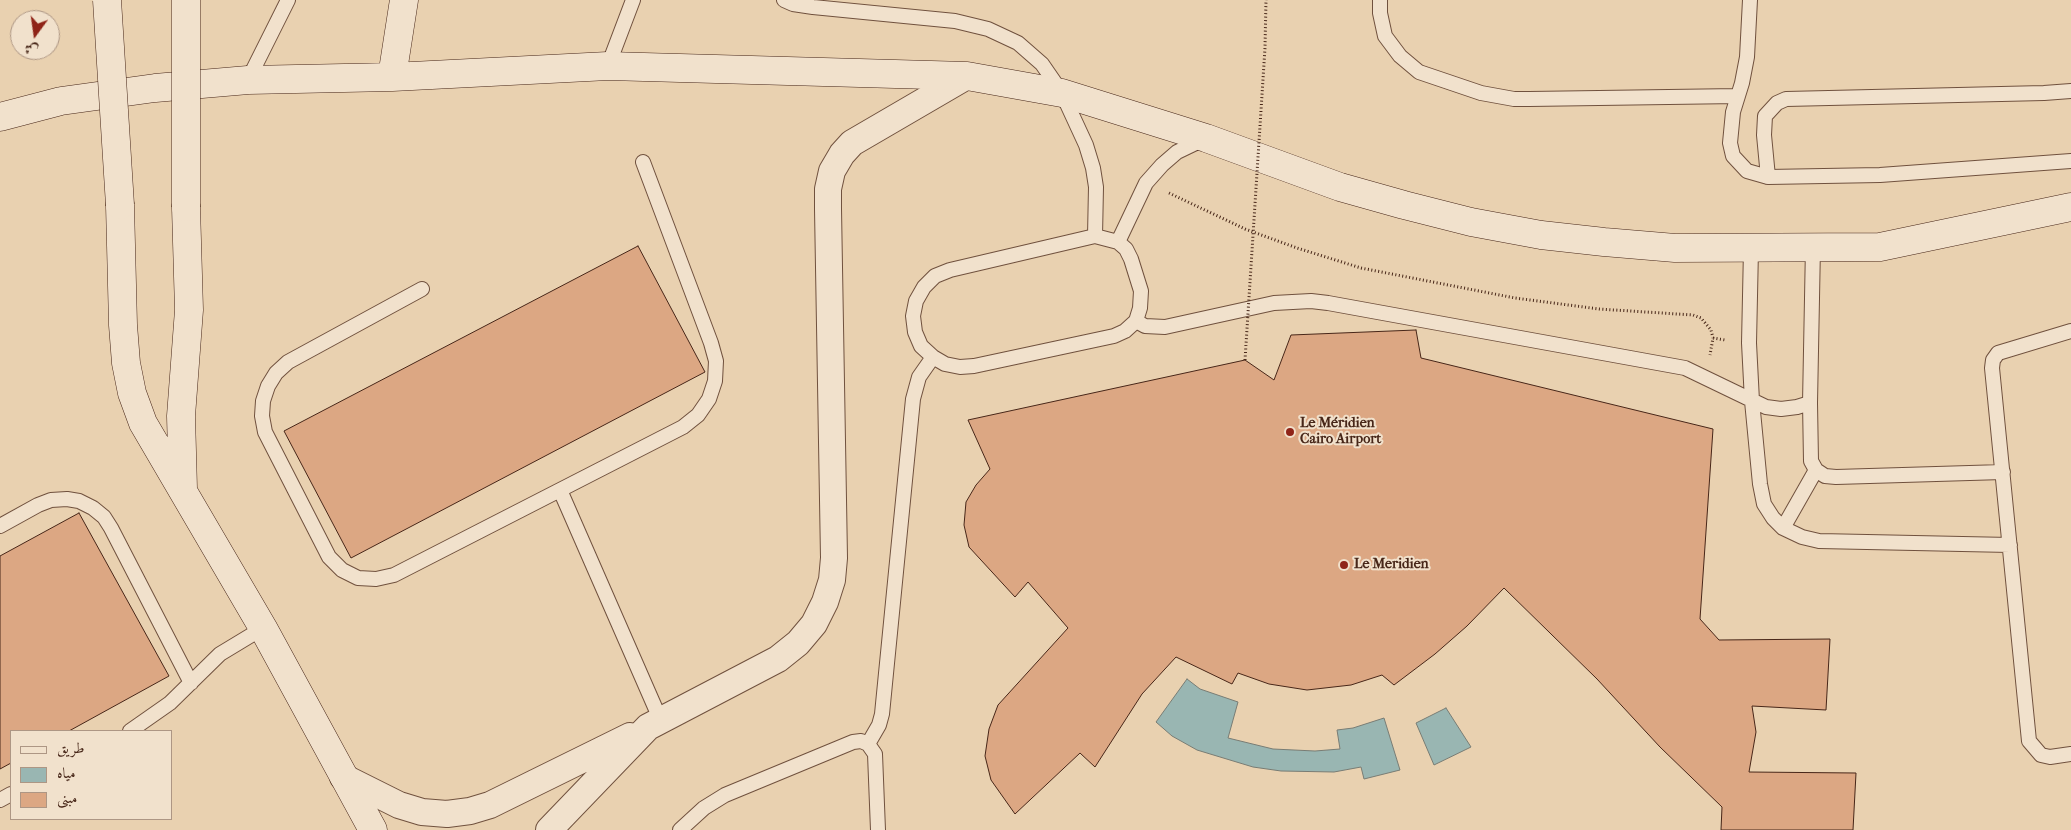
<!DOCTYPE html>
<html>
<head>
<meta charset="utf-8">
<style>
	body { margin:0 }
	#map { position:relative; width:2071px; height:830px; overflow:hidden; background:#e9d1b0; font-family:"IM FELL French Canon",Amiri,serif }
	canvas { display:block }
	.legend { position:absolute; left:10px; top:730px; width:162px; height:90px; box-sizing:border-box; background:#f1e1cc; border:1px solid #ad9684; margin:0; padding:6px 9px; list-style:none; font-size:15px; color:#472618 }
	.legend li { display:flex; align-items:center; gap:10px; height:25px }
	.legend b { width:25px; border:1px solid #ad9684 }
	.north { position:absolute; left:10px; top:10px; width:50px; height:50px; box-sizing:border-box; background:#f1e1cc; border:1px solid #ad9684; border-radius:50%; rotate:194deg; font-size:14px; font-weight:700; line-height:20px; text-align:center; color:#472618 }
	.north::after { content:''; display:block; margin:auto; width:18px; height:22px; background:#8f2418; clip-path:polygon(50% 0,100% 100%,50% 72%,0 100%) }
</style>
</head>
<body>
<div id="map">
<canvas width="2071" height="830"></canvas>
<ul class="legend">
<li><b style="height:6px;background:#f1e1cc"></b>طريق</li>
<li><b style="height:14px;background:#99b6b2"></b>مياه</li>
<li><b style="height:14px;background:#dca783"></b>مبنى</li>
</ul>
<div class="north">ش</div>
</div>
<script>
const c = document.querySelector('canvas').getContext('2d');
c.lineJoin = 'round';
function fill(path, color) {
  c.fillStyle = color;
  c.fill(path, 'evenodd');
}
function shape(rows) {
  const path = new Path2D();
  for (const r of rows) {
    path.moveTo(r[0], r[1]);
    for (let i = 2; i < r.length; i += 2) path.lineTo(r[i], r[i + 1]);
  }
  return path;
}
function trace(path, color, width, dash) {
  c.strokeStyle = color;
  c.lineWidth = width;
  c.lineCap = dash ? 'butt' : 'round';
  c.setLineDash(dash || []);
  c.stroke(path);
}
function label(font, color, halo, rows, align = 'center') {
  c.font = font + ' "IM FELL French Canon",serif';
  c.lineWidth = 4;
  c.setLineDash([]);
  c.textBaseline = 'middle';
  c.strokeStyle = halo;
  c.fillStyle = color;
  for (const [text, x, y, turn = 0] of rows) {
    c.save();
    c.translate(x, y);
    c.rotate((+turn || 0) * Math.PI / 180);
    c.textAlign = isNaN(turn) ? turn : align;
    if (halo) c.strokeText(text, 0, 0);
    c.fillText(text, 0, 0);
    c.restore();
  }
}
const water = shape([
	[1187,679,1200,689,1238,702,1228,738,1273,749,1315,751,1340,749,1337,730,1353,728,1384,718,1400,770,1364,779,1361,767,1334,772,1281,771,1253,767,1197,750,1172,736,1156,722,1187,679],
	[1446,708,1471,747,1434,765,1416,723,1446,708]
]);
fill(water, '#99b6b2');
trace(water, '#787c74', 1);
const building = shape([
	[638,246,705,372,351,558,284,431,638,246],
	[1416,330,1421,358,1713,429,1700,619,1719,640,1830,639,1826,710,1752,706,1756,732,1749,772,1856,773,1853,830,1721,830,1722,807,1660,747,1597,679,1504,588,1467,626,1435,654,1394,685,1382,675,1351,685,1307,690,1269,684,1238,673,1232,684,1176,657,1142,694,1095,767,1080,753,1015,814,991,780,985,756,989,729,998,705,1068,628,1028,582,1015,597,969,547,964,525,966,502,976,485,990,469,968,420,1245,360,1274,380,1291,335,1416,330],
	[79,513,169,676,69,731,11,731,11,763,0,769,0,556,79,513]
]);
fill(building, '#dca783');
trace(building, '#472618', 1);
const lane = shape([
	[784,0,793,4,813,7,955,21,988,29,1018,43,1042,64,1062,93,1086,145,1093,168,1096,187,1095,236],
	[1380,0,1380,13,1385,36,1400,56,1419,72,1481,93,1514,99,1529,99,1738,96],
	[1750,0,1747,57,1742,83,1733,112,1730,143,1733,156,1747,171,1768,177,1880,175,2071,161],
	[608,66,633,0],
	[248,80,288,0],
	[1768,177,1764,135,1765,116,1777,103,1786,99,2044,93,2071,91],
	[1095,236,1118,242,1126,249,1131,259,1141,291,1140,308,1136,321,1125,331,1114,336,974,366,960,367,945,364,933,357,921,346,915,332,913,316,916,301,924,287,935,276,950,270,1095,236],
	[1118,242,1146,183,1162,165,1177,152,1204,139],
	[1813,246,1810,403,1811,461,1816,470,1825,476,1836,477,2003,472],
	[1751,249,1749,343,1752,401,1760,484,1764,504,1773,518,1783,528,1802,537,1819,541,2010,545],
	[422,289,288,362,276,373,268,386,263,401,262,416,265,432,329,557,342,570,358,578,376,579,394,575,683,427,698,415,709,399,715,381,716,361,711,343,643,162],
	[1136,321,1145,326,1165,327,1274,303,1311,301,1328,303,1685,368,1766,407,1781,409,1797,407,1810,403],
	[2071,331,1998,353,1993,360,1992,368,2029,741,2041,755,2050,757,2071,754],
	[560,490,661,721],
	[0,526,38,505,51,500,67,499,79,501,93,508,104,517,111,528,191,683],
	[1783,528,1816,470],
	[130,731,170,703,220,654,263,628],
	[868,744,879,725,882,714,913,399,919,377,933,357],
	[0,800,11,794],
	[680,830,704,808,725,795,853,742,861,741,868,744,875,754,878,830]
]);
const street = shape([
	[343,777,399,805,422,812,447,814,470,811,490,805,630,736],
	[549,830,648,727,778,659,798,643,814,624,825,602,832,580,834,558,828,209,828,189,832,171,842,154,852,143,967,76]
]);
const secondary = shape([
	[392,77,404,0],
	[0,117,61,101,155,88,248,80,392,77,608,66,967,76,1062,93,1206,138,1340,187,1404,205,1471,222,1541,235,1604,242,1675,248,1880,247,2071,207],
	[120,205,123,325,126,363,132,393,143,423,263,628,373,830],
	[183,489,181,416,189,310,186,207]
]);
trace(lane, '#70513e', 16);
trace(street, '#70513e', 28);
trace(secondary, '#472618', 29);
trace(shape([
	[1169,193,1245,229,1297,248,1361,268,1515,298,1599,309,1693,315,1701,318,1711,330,1713,338,1710,355],
	[1713,338,1725,340]
]), '#472618', 3, [1, 2.5]);
trace(lane, '#f1e1cc', 14);
trace(street, '#f1e1cc', 26);
trace(secondary, '#f1e1cc', 28);
const secondaryBridge = shape([
	[107,0,120,205],
	[186,207,186,0]
]);
trace(secondaryBridge, '#472618', 29, []);
trace(shape([
	[1245,360,1265,48,1266,0]
]), '#472618', 3, [1, 2.5]);
trace(secondaryBridge, '#f1e1cc', 28);
for (const [x, y, r, color] of [
	[1290,432,5,"#8f2418"],
	[1344,565,5,"#8f2418"]
]) {
  const dot = new Path2D();
  dot.arc(x, y, r, 0, 2 * Math.PI);
  c.fillStyle = color;
  c.fill(dot);
  trace(dot, '#f1e1cc', 2);
}
label('bold 14px', '#472618', '#f1e1cc', [
	["Le Méridien",1300,424],
	["Cairo Airport",1300,440],
	["Le Meridien",1354,565]
], 'left');
</script>
</body>
</html>
